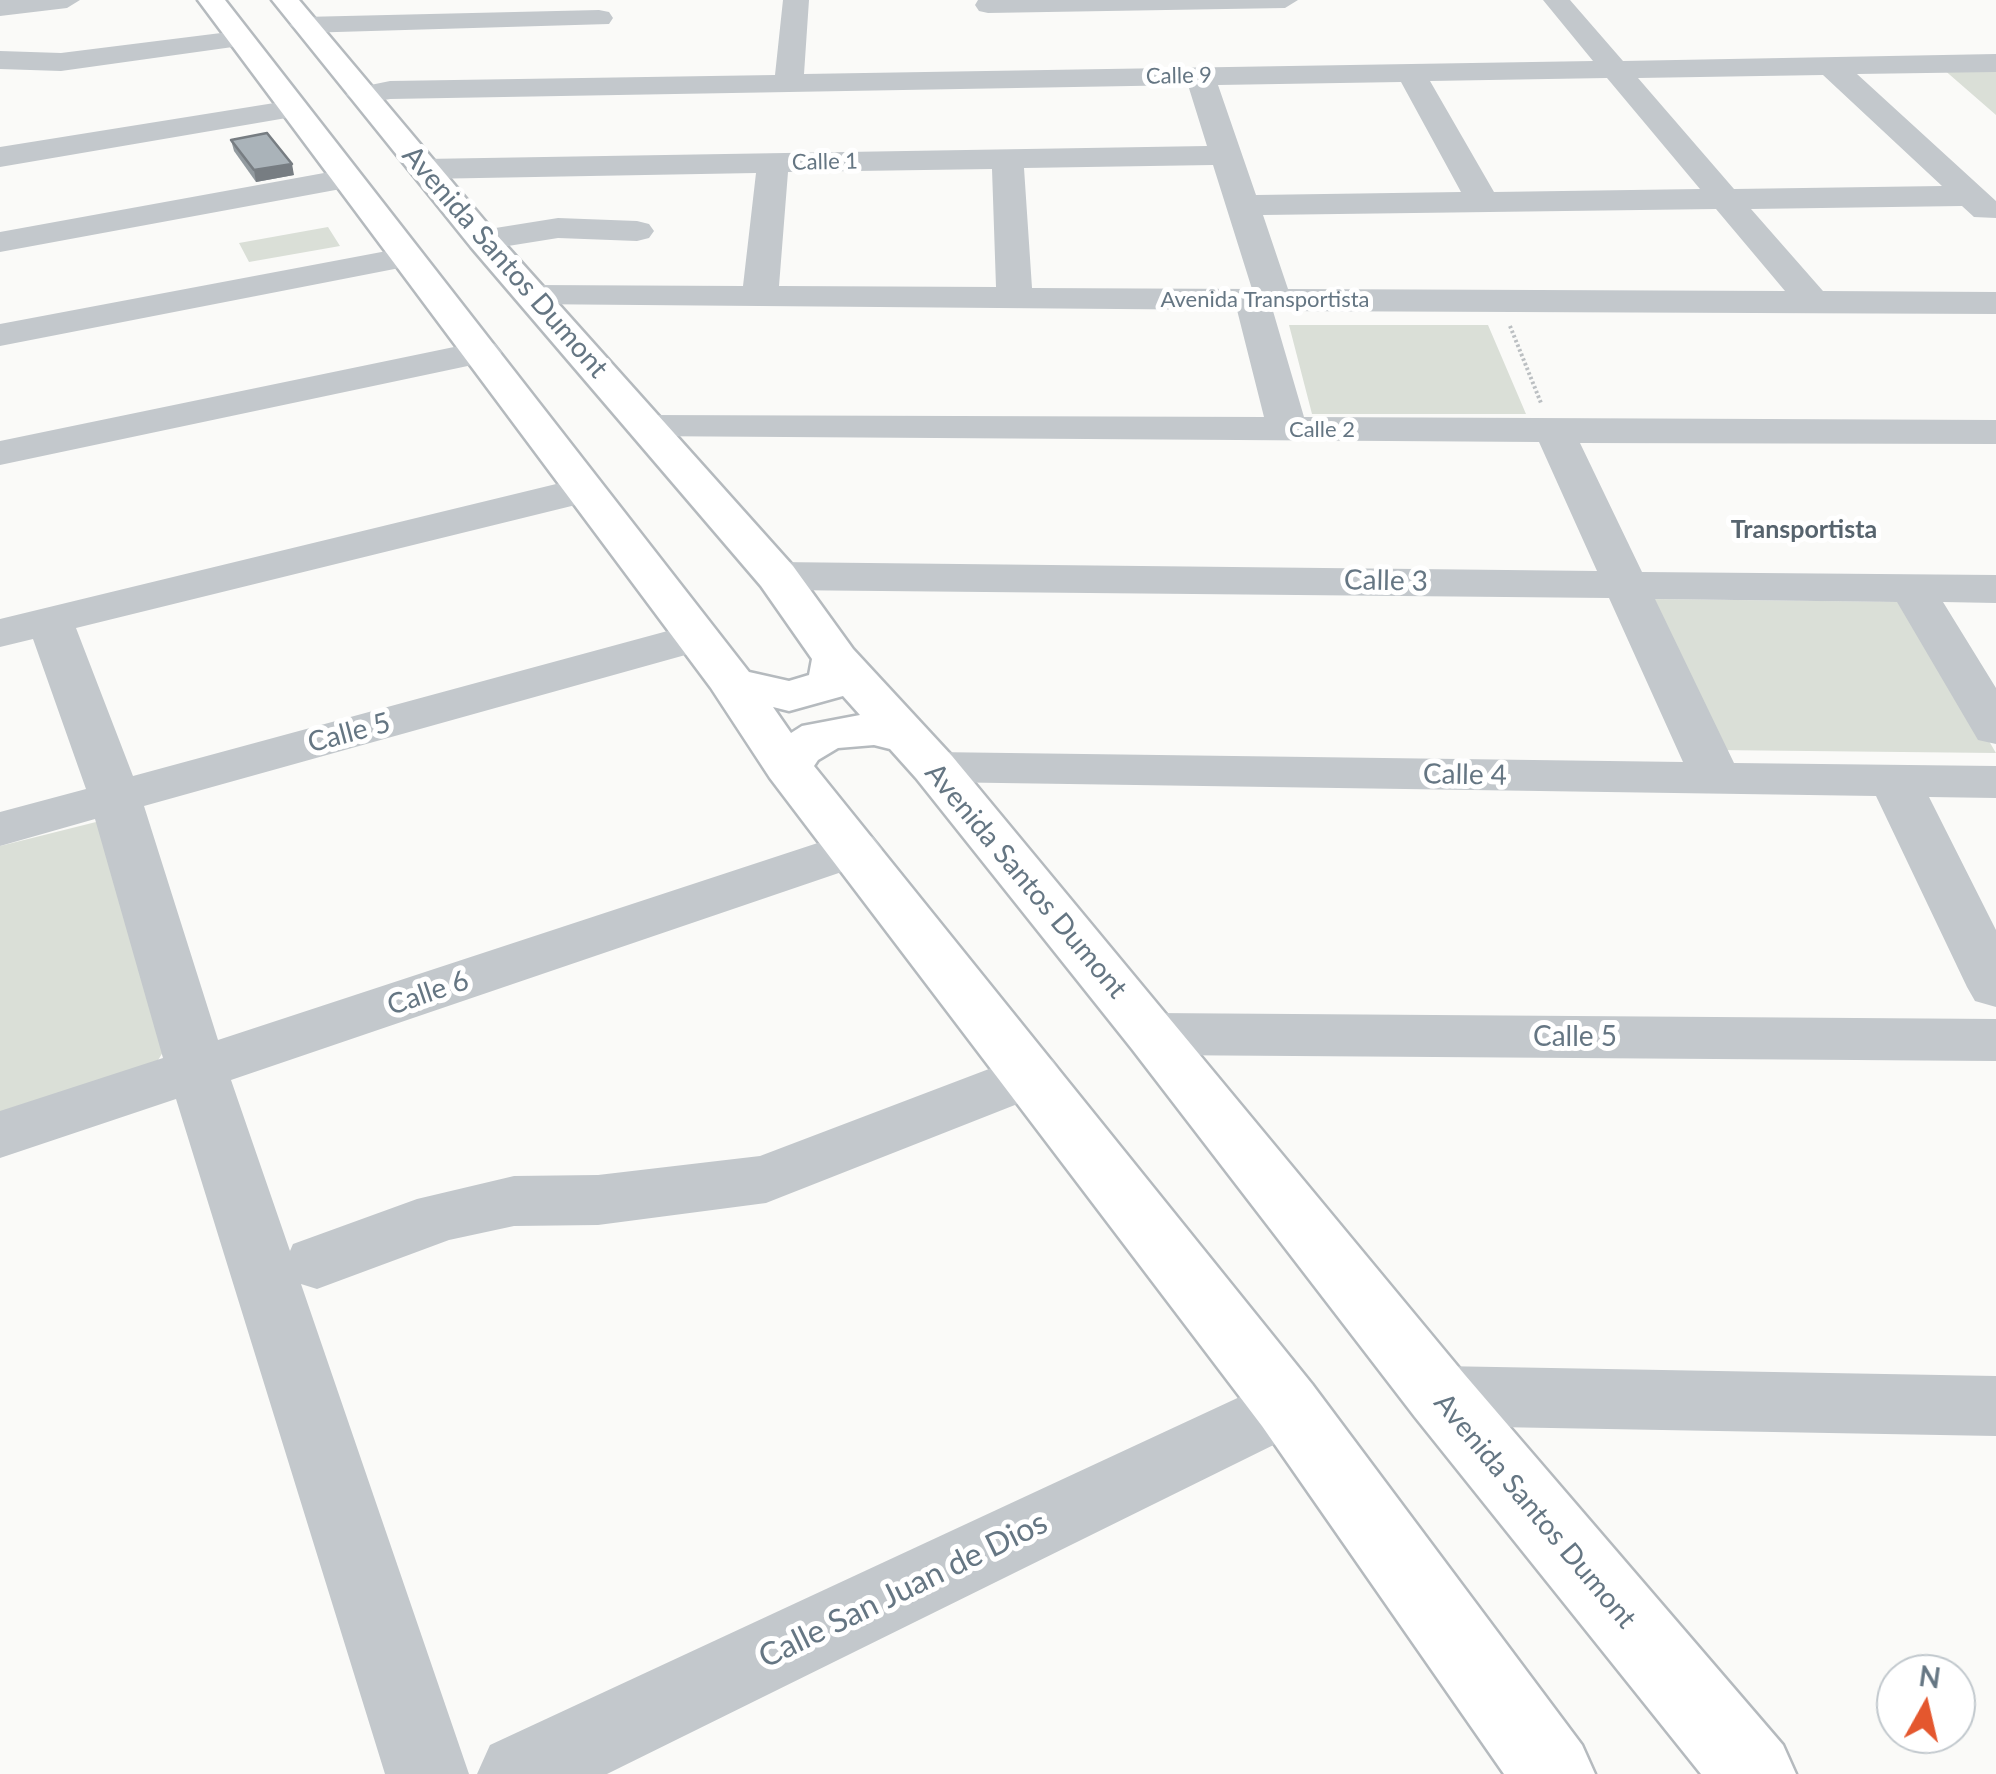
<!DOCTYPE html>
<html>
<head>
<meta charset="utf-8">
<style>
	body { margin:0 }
	#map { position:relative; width:1996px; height:1774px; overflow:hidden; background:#fafaf8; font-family:Lato,sans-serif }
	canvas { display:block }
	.north { position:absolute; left:1876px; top:1654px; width:100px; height:100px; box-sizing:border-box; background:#fff; border:2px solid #c1c8cd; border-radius:50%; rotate:8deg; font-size:28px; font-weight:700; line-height:40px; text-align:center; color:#657683 }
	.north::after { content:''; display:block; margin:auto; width:35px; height:45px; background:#e4572e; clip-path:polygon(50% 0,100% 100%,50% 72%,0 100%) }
</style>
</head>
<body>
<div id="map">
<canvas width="1996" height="1774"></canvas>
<div class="north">N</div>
</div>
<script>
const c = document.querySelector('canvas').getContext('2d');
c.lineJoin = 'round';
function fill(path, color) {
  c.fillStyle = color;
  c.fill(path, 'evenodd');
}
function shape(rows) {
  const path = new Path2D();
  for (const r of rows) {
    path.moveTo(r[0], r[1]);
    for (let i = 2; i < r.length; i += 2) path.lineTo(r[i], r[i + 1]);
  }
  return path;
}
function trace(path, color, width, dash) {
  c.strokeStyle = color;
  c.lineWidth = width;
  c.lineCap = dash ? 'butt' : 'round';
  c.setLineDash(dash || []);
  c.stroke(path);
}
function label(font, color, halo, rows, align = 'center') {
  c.font = font + ' Lato,sans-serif';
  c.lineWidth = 10;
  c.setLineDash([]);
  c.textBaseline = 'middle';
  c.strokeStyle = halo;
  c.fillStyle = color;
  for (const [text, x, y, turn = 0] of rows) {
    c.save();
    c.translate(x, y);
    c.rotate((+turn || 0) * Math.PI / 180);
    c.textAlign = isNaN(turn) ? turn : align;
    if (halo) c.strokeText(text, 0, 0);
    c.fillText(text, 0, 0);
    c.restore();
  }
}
fill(shape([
	[1996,67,1996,115,1942,68],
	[328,227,340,246,249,262,239,243],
	[1289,325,1488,325,1526,414,1312,414],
	[1651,599,1907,602,1996,753,1714,750],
	[96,822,109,829,163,1052,154,1067,0,1119,0,846]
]), '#dadfd7');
const major = shape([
	[198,0,225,0,749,672,789,681,809,675,812,659,761,586,471,247,272,0,299,0,495,233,793,566,853,649,952,756,1465,1375,1783,1745,1796,1774,1701,1774,1415,1417,1132,1049,916,778,890,749,874,745,838,748,818,760,814,766,1312,1384,1582,1745,1595,1774,1504,1774,1262,1426,770,778,711,688,198,0],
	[843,696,860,715,802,726,791,733,773,707,789,711,843,696]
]);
trace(major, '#b5babe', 5);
trace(shape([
	[1510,326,1541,403]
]), '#bbbfc2', 4, [2.5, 2.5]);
fill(shape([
	[0,0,80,0,67,8,0,16,0,0],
	[783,0,809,0,804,74,1593,61,1543,0,1570,0,1623,61,1996,54,1996,72,1857,74,1996,201,1996,218,1974,217,1962,206,1751,209,1823,291,1996,292,1996,314,1273,311,1304,417,1996,420,1996,444,1580,443,1642,572,1996,575,1996,603,1943,602,1996,688,1996,744,1978,740,1897,602,1655,599,1734,763,1996,766,1996,798,1929,797,1996,930,1996,1007,1975,1001,1967,987,1876,796,934,782,916,778,908,767,916,756,934,752,1683,762,1609,598,777,590,761,586,754,576,761,566,777,562,1597,571,1539,442,634,436,628,427,634,418,648,415,1264,417,1237,310,521,304,516,296,521,288,534,285,743,286,756,173,424,179,408,169,424,159,1207,146,1188,85,390,99,361,104,346,95,351,89,390,81,775,75,783,0],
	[1823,75,1942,186,1734,189,1638,78,1823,75],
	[1607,78,1700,189,1494,192,1430,81,1607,78],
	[1401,82,1461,192,1256,195,1218,85,1401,82],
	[1213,165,1252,289,1032,288,1024,168,1213,165],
	[992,169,996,287,779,286,788,172,992,169],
	[1716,209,1785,291,1288,289,1263,215,1716,209],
	[978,0,1298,0,1285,8,988,13,979,11,975,5,978,0],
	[599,10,609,12,613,18,609,24,303,33,289,25,303,17,599,10],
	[237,31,251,39,247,45,61,71,0,69,0,51,61,53,237,31],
	[293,100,308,109,304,115,0,167,0,147,293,100],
	[346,169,362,179,357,186,0,252,0,232,346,169],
	[558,218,637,221,649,224,654,231,649,238,637,241,558,238,483,250,471,247,466,240,471,233,483,230,558,218],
	[408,247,420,250,425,257,420,264,0,346,0,324,408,247],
	[483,341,496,344,502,352,496,360,0,465,0,441,483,341],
	[585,477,600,481,606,490,600,499,76,628,133,776,697,623,714,627,721,637,714,647,144,806,218,1040,836,837,855,832,874,837,882,849,874,861,231,1080,290,1251,293,1244,417,1199,514,1176,598,1175,760,1156,1031,1053,1053,1060,1062,1075,1053,1090,766,1203,598,1225,514,1226,449,1240,317,1289,301,1284,469,1774,385,1774,176,1099,0,1158,0,1111,163,1058,95,819,0,846,0,812,86,789,33,639,0,647,0,619,585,477],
	[1153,1013,1996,1019,1996,1061,1153,1055,1132,1049,1123,1034,1132,1019,1153,1013],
	[1440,1366,1996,1376,1996,1436,1440,1426,1415,1417,1404,1396,1415,1375,1440,1366],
	[1287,1375,1312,1384,1323,1405,1312,1426,607,1774,477,1774,490,1745,1287,1375]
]), '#c3c8cc');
fill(major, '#fff');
fill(shape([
	[231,140,294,175,256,182,234,151]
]), '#929a9f');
fill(shape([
	[292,164,294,175,256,182,254,170]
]), '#777d82');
const building = shape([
	[267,133,292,164,254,170,231,140,267,133]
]);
fill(building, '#aab3b9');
trace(building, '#777d82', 2.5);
label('22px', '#657683', '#fff', [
	["Calle 9",1179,76,-1],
	["Calle 1",825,162,-1],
	["Avenida Transportista",1265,300],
	["Calle 2",1322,430]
]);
label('bold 25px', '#57646e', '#fff', [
	["Transportista",1804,530]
]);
label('28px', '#657683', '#fff', [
	["Avenida Santos Dumont",505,262,49],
	["Calle 3",1386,581,1],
	["Calle 5",349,733,-15],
	["Calle 4",1465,775,1],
	["Avenida Santos Dumont",1026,881,50],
	["Calle 6",428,993,-19],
	["Calle 5",1575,1037],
	["Avenida Santos Dumont",1535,1511,50]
]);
label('32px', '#657683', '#fff', [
	["Calle San Juan de Dios",903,1590,-26]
]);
</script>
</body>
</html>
